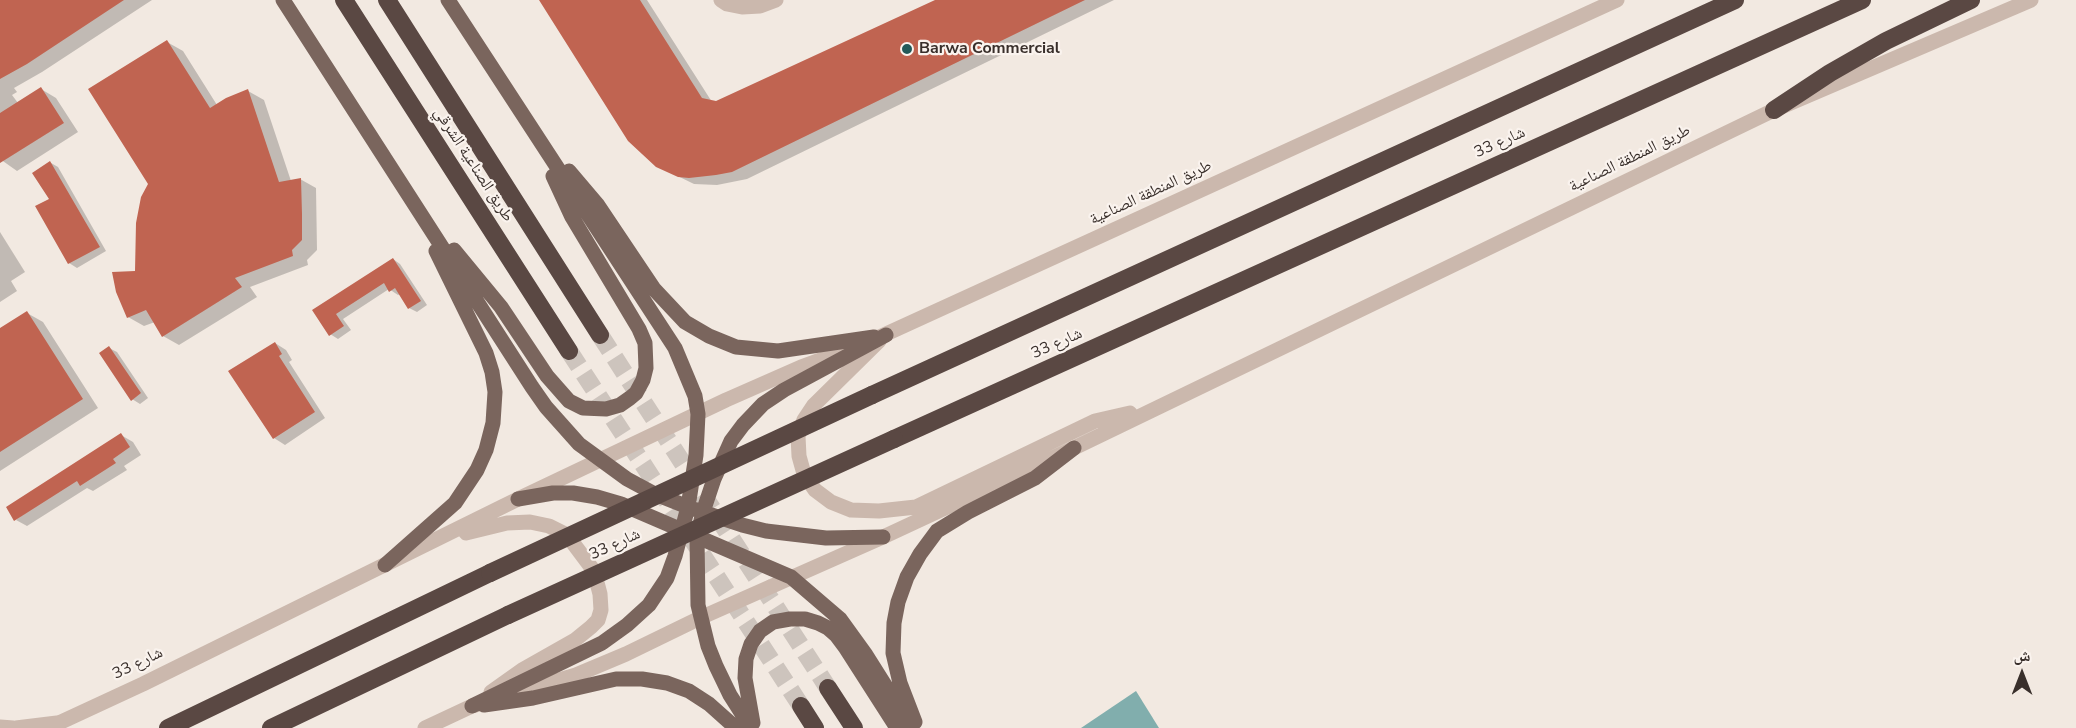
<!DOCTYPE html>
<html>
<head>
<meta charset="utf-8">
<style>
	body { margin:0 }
	#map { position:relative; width:2076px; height:728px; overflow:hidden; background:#f2e9e1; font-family:"Nunito Sans","Noto Naskh Arabic",sans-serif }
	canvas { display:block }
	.north { position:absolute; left:1992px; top:644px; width:60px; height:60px; -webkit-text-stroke:4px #faf3ee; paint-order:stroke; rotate:0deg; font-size:16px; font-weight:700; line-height:24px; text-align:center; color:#392f2b }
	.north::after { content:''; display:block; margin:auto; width:21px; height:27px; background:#392f2b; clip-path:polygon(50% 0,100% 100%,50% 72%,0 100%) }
</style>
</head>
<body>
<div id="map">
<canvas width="2076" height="728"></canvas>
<div class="north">ش</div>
</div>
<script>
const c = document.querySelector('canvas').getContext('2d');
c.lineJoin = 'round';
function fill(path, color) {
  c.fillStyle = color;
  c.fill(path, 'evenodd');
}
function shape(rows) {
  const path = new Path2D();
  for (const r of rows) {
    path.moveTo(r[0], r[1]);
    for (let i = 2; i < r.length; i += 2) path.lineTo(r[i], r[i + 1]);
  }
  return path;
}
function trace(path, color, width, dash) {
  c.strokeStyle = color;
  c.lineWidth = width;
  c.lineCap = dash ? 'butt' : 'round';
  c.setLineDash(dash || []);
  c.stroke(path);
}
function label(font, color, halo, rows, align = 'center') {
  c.font = font + ' "Nunito Sans","Noto Naskh Arabic",sans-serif';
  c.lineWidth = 4.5;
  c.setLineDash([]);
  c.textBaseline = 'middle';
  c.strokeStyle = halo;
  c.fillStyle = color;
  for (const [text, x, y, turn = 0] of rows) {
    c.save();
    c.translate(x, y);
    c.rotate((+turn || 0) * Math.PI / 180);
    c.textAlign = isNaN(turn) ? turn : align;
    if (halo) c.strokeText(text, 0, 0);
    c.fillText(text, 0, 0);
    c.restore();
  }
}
fill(shape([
	[1136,691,1159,728,1081,728]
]), '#81aead');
fill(shape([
	[0,0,152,0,42,72,14,88,17,92,12,95,18,103,41,89,56,98,78,132,17,171,0,159],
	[540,0,647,0,712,102,717,103,939,0,1114,0,747,179,717,185,694,184,657,166],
	[167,42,183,51,217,105,248,91,264,100,291,181,300,179,316,188,317,250,307,260,308,265,250,287,257,297,179,345,163,336,155,322,144,326,128,317,150,184],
	[51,163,58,167,106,251,77,268,69,263,37,207,51,199],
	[0,232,25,272,11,281,17,291,0,302],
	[393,259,400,264,427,305,417,312,409,308,400,294,398,295,389,289,343,319,351,330,338,339,330,334,314,310],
	[27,313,43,322,98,408,0,471,0,330],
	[275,343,286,350,292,360,289,362,325,418,285,445,274,438],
	[109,348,117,352,148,398,140,404,132,399],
	[121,435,133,442,141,455,124,466,127,470,93,491,87,488,27,526,16,520]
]), '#0003');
fill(shape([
	[0,0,124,0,27,64,0,79],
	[539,0,640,0,702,98,716,101,935,0,1085,0,732,172,716,175,689,178,678,177,656,167,628,141],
	[167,40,210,108,226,98,248,89,279,182,301,178,302,214,302,240,292,250,293,256,235,278,242,287,162,337,146,310,127,318,116,292,112,272,135,271,136,223,141,197,148,184,88,89],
	[41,87,64,123,0,163,0,113],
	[50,161,100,247,68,264,35,206,49,199,32,173],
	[393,258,421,301,408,309,395,288,389,292,384,283,336,314,344,326,329,336,312,310],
	[27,311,83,399,0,452,0,328],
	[275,342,282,354,279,356,315,412,273,439,228,371],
	[109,346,141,393,131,401,99,353],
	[121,433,130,447,113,459,116,463,80,486,77,481,14,521,6,507]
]), '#c06451');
trace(shape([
	[600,335,828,688],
	[569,351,801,706]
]), '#cdc4bd', 18, [18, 9]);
trace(shape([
	[721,0,727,4,742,7,760,6,776,0],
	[875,339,1617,0],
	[879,341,814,405,804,420,798,436,799,456,804,474,815,490,831,502,851,510,879,511,916,507,1095,421,1130,413],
	[466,533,507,523,530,522,549,526,567,535,594,571,600,594,601,610,598,620,591,627,575,640,522,670,491,692],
	[0,727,13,728],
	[16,728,57,723],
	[48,728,143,684,518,499,726,400,801,367,853,348],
	[425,728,472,706,576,675,626,654,700,618,883,537,1074,448,1774,110,2031,0]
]), '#cbb8ad', 15);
trace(shape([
	[283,0,532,387,546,407,579,444,627,479,653,493,688,507,742,525,766,531,826,538,883,537],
	[448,0,675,348,695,396,698,414,696,455,688,507,675,556,667,578,649,605,627,625,602,643,472,706],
	[569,171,597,204,654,289,685,322,709,336,736,347,778,351,874,337],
	[454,250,501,307,547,376,569,401,583,408,606,409,620,405,630,398,636,393,643,380,646,368,645,343,639,329,572,217,553,176],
	[518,499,553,493,573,493,597,497,621,504,791,577,840,619,866,655,912,728],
	[385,565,455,503,477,470,486,450,493,423,495,392,492,372,486,353,436,251],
	[484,705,533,698,616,679,642,679,667,683,689,691,709,704,736,728],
	[915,722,900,683,893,653,894,623,898,602,907,577,920,554,937,531,968,512,1035,478,1074,448],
	[753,723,745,678,746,659,751,644,760,631,773,622,790,619,805,619,818,623,828,628,836,635,845,647,897,728],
	[751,728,730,695,716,666,708,646,698,605,697,538,703,512,714,479,731,441,743,425,763,404,784,390,886,335]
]), '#7a655d', 15);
trace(shape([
	[344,0,569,351],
	[387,0,600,335],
	[1774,110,1830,73,1886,41,1971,0],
	[872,395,1735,0],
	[894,439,1862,0],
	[828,688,854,728],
	[801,706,815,728],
	[168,728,490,573],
	[271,728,508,615]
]), '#5a4843', 18);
trace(shape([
	[490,573,872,395],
	[508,615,894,439]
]), '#5a4843', 18);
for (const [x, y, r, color] of [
	[907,49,6,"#225959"]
]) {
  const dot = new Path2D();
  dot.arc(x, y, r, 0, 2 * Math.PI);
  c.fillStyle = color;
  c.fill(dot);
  trace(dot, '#faf3ee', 2);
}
label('bold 16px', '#392f2b', '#faf3ee', [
	["Barwa Commercial",919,49]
], 'left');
label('16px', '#392f2b', '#faf3ee', [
	["شارع 33",1500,143,-24],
	["طريق المنطقة الصناعية",1630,159,-26],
	["طريق الصناعية الشرقي",473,165,57],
	["طريق المنطقة الصناعية",1151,193,-25],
	["شارع 33",1057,344,-24],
	["شارع 33",615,545,-25],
	["شارع 33",138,664,-26]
]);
</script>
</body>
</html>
